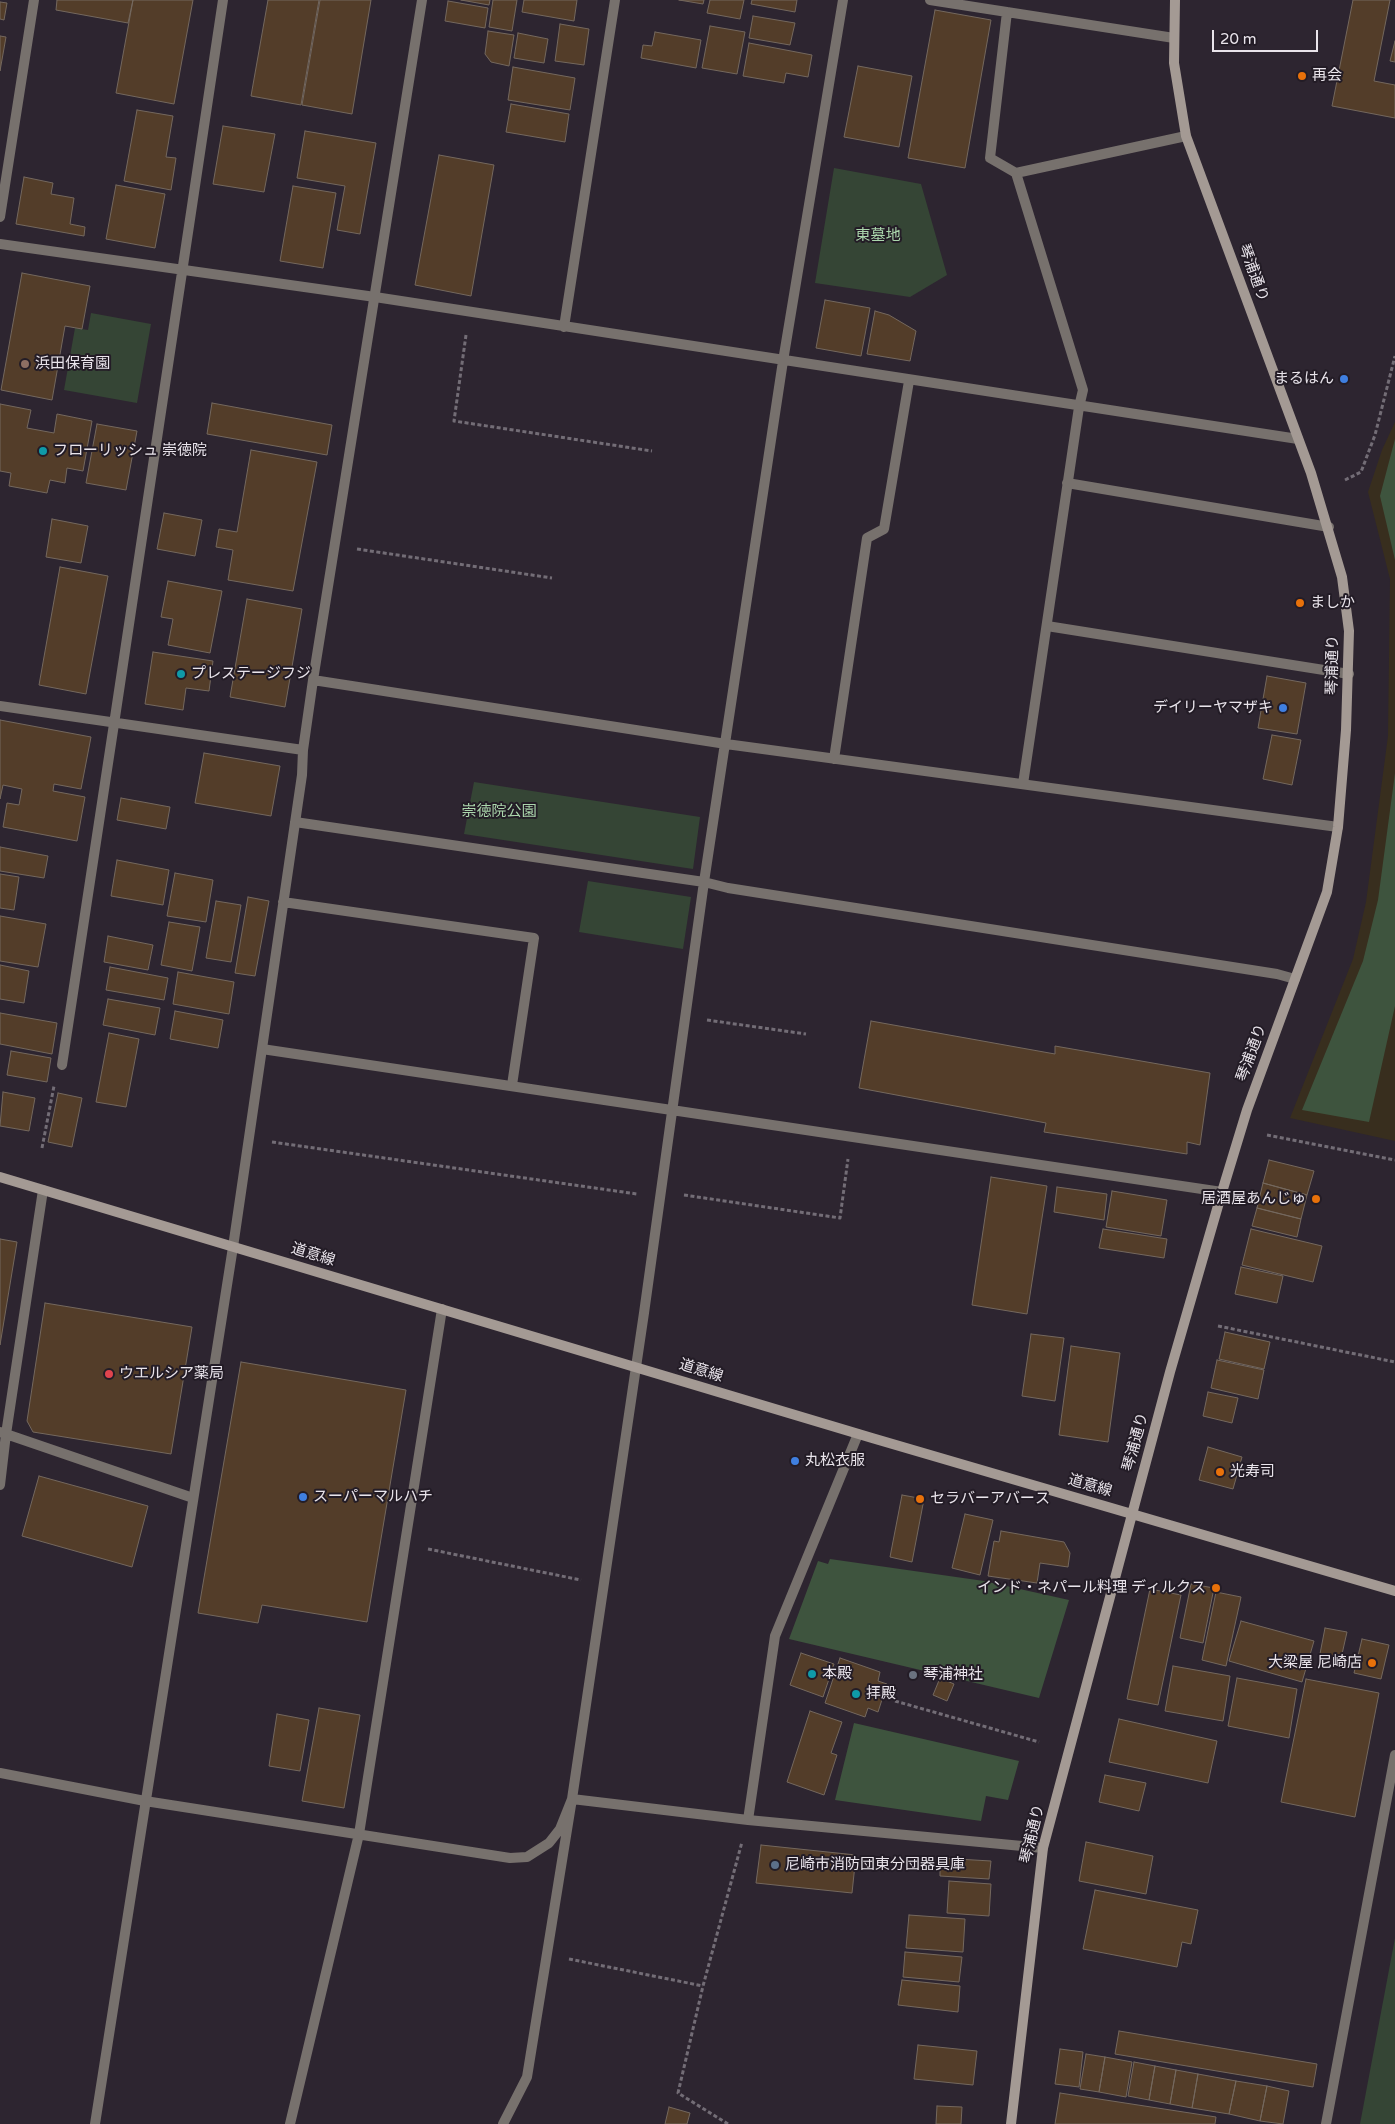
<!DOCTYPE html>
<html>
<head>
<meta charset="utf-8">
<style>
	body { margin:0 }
	#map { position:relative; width:1395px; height:2124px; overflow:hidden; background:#2d2530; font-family:"Varela Round",sans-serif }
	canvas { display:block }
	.scale { position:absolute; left:1212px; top:30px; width:106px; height:22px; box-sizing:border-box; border:2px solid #e9e4eb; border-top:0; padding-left:6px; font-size:15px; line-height:18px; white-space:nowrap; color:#e9e4eb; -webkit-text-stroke:4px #231c26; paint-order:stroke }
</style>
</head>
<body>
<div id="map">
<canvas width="1395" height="2124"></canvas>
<div class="scale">20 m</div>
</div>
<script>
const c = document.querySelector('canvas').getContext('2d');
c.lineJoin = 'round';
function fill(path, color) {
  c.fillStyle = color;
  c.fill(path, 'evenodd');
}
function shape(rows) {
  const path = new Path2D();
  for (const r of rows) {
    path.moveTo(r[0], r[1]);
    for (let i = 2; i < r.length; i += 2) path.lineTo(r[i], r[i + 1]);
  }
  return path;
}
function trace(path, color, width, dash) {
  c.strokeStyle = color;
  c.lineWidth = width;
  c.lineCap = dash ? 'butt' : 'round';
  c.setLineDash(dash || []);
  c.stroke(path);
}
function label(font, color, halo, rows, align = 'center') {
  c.font = font + ' "Varela Round","Noto Sans JP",sans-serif';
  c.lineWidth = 4;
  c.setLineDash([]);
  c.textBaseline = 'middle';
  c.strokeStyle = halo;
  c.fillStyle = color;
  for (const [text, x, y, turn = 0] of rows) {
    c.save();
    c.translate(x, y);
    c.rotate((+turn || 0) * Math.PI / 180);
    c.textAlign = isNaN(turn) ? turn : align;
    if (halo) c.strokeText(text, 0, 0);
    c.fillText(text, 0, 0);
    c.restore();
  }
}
fill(shape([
	[1395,422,1395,1141,1290,1118,1353,959,1366,902,1388,736,1390,579,1368,492,1382,450]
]), '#382e1e');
fill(shape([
	[834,168,921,184,947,275,910,297,815,283],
	[91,313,151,324,137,403,64,390,75,328,88,330],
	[474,782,700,817,693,869,464,834],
	[588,881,691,897,683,949,579,932],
	[1395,1938,1395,2124,1360,2124]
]), '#354535');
fill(shape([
	[1395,439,1395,560,1380,496],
	[1395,773,1395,1006,1369,1122,1302,1110,1363,961,1378,900],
	[830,1559,984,1581,1069,1600,1039,1698,789,1639,818,1561,828,1564],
	[854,1723,1019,1761,1008,1800,986,1796,981,1821,835,1800]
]), '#3e543e');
const building = shape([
	[57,0,133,0,128,23,56,10,57,0],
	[133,0,193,0,174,104,116,93,133,0],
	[268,0,319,0,301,105,251,96,268,0],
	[320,0,371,0,352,114,302,105,320,0],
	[461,0,490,0,489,5,461,0],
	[493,0,517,0,512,31,489,27,493,0],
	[524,0,577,0,574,21,522,12,524,0],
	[679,0,704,0,703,4,679,0],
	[710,0,744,0,740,19,707,13,710,0],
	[752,0,797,0,795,12,751,4,752,0],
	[1353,0,1390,0,1374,81,1395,85,1395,118,1332,106,1353,0],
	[448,1,488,8,485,28,445,21,448,1],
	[0,2,7,3,4,20,0,19,0,2],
	[935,10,991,20,965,168,908,158,935,10],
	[753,16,795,23,790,45,749,38,753,16],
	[560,24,589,29,584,65,555,61,560,24],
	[710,26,745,32,737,74,702,68,710,26],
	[488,31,514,35,509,66,491,62,485,54,488,31],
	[655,32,701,40,696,68,641,58,643,45,652,46,655,32],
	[518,33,548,39,544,63,514,58,518,33],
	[0,36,6,37,0,71,0,36],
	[1395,41,1395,62,1390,61,1395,41],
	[749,43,812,55,808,77,786,73,784,83,743,76,749,43],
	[858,66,912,76,899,147,844,137,858,66],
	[513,67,575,78,570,110,508,100,513,67],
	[511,104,569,114,565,142,506,132,511,104],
	[137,110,173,116,166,157,176,158,171,190,124,181,137,110],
	[223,126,275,134,264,192,213,184,223,126],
	[305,131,376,143,360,234,337,230,345,186,297,178,305,131],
	[439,155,494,165,471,296,415,285,439,155],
	[24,177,53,183,51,194,74,198,70,224,85,227,84,236,16,224,24,177],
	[116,185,165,194,155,248,106,239,116,185],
	[293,186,336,193,323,268,280,261,293,186],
	[22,273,90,286,82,329,65,326,52,400,1,390,22,273],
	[825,300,870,308,861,356,816,348,825,300],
	[875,311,889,315,916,331,910,361,867,354,875,311],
	[212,403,332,425,327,455,207,434,212,403],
	[0,404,31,410,27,428,54,433,57,414,92,421,83,471,67,468,65,483,50,480,47,493,9,486,11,473,0,471,0,404],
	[97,424,137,431,126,490,86,483,97,424],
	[251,450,317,462,293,591,228,580,233,550,216,547,219,529,237,532,251,450],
	[164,513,202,520,195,556,157,549,164,513],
	[52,519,88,526,81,563,46,557,52,519],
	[60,567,108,576,86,694,39,685,60,567],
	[168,581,222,591,210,653,168,645,173,619,161,617,168,581],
	[247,599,302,609,285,707,230,697,247,599],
	[153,652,213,661,209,691,186,688,183,710,145,704,153,652],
	[1267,676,1306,683,1297,734,1258,728,1267,676],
	[0,720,91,737,81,789,54,784,53,791,85,797,77,841,3,827,7,803,19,805,22,789,3,785,0,799,0,720],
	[1272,735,1301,740,1292,785,1263,779,1272,735],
	[204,753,280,766,271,816,195,803,204,753],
	[121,798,170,807,166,829,117,820,121,798],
	[0,847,48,856,44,878,0,871,0,847],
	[117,860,169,870,163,905,111,896,117,860],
	[175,873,213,880,206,922,167,916,175,873],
	[0,874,19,877,14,910,0,908,0,874],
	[248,897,269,901,255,976,235,973,248,897],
	[216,901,241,905,231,962,206,958,216,901],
	[0,916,46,924,38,967,0,961,0,916],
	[169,922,200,927,192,971,161,965,169,922],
	[108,936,153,945,148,970,104,962,108,936],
	[0,965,29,971,24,1003,0,999,0,965],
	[110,967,168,978,164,1000,106,990,110,967],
	[178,972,234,982,229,1014,173,1004,178,972],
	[108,999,160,1008,155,1035,103,1025,108,999],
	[175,1011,223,1020,218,1048,170,1039,175,1011],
	[0,1013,57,1023,52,1054,0,1044,0,1013],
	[871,1021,1055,1054,1055,1046,1210,1073,1200,1145,1187,1142,1187,1154,1044,1132,1046,1123,859,1088,871,1021],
	[109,1033,139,1039,126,1107,96,1102,109,1033],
	[11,1051,51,1058,47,1082,7,1075,11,1051],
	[3,1092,35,1098,29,1131,0,1126,3,1092],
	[58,1093,82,1098,72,1147,48,1142,58,1093],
	[1269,1160,1314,1171,1307,1195,1263,1183,1269,1160],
	[991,1177,1047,1186,1027,1314,972,1305,991,1177],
	[1263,1183,1307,1195,1301,1219,1257,1208,1263,1183],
	[1057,1187,1107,1194,1104,1220,1054,1212,1057,1187],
	[1112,1191,1167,1200,1161,1236,1106,1227,1112,1191],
	[1257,1208,1301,1219,1297,1237,1252,1226,1257,1208],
	[1103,1229,1167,1239,1164,1258,1099,1248,1103,1229],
	[1251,1229,1322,1246,1313,1282,1242,1265,1251,1229],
	[0,1239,17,1242,0,1345,0,1239],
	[1241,1267,1283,1276,1277,1303,1235,1294,1241,1267],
	[45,1303,192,1327,171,1454,33,1432,27,1421,45,1303],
	[1225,1332,1270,1342,1264,1369,1219,1359,1225,1332],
	[1031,1334,1064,1338,1055,1401,1022,1396,1031,1334],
	[1071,1346,1120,1353,1108,1442,1059,1435,1071,1346],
	[1217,1360,1264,1370,1258,1399,1211,1388,1217,1360],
	[241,1362,406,1390,367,1622,262,1605,258,1623,198,1613,241,1362],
	[1208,1392,1238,1398,1232,1423,1203,1416,1208,1392],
	[1208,1447,1242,1457,1233,1489,1199,1480,1208,1447],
	[39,1476,148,1506,132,1567,22,1536,39,1476],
	[902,1495,924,1499,912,1562,890,1557,902,1495],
	[965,1514,993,1520,980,1575,952,1568,965,1514],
	[1001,1531,1064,1542,1070,1553,1068,1567,1040,1563,1037,1583,988,1576,994,1541,999,1542,1001,1531],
	[1191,1584,1214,1588,1203,1643,1180,1638,1191,1584],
	[1150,1589,1181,1595,1158,1705,1127,1699,1150,1589],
	[1216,1592,1241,1597,1226,1666,1202,1660,1216,1592],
	[1241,1621,1314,1641,1302,1682,1229,1661,1241,1621],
	[1325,1628,1347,1632,1340,1663,1319,1659,1325,1628],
	[1362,1639,1389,1645,1381,1679,1354,1673,1362,1639],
	[801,1653,834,1664,823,1697,790,1685,801,1653],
	[840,1658,880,1672,878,1681,887,1684,878,1712,868,1708,865,1717,825,1703,840,1658],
	[1173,1666,1230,1676,1223,1721,1165,1711,1173,1666],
	[940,1678,954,1684,947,1701,933,1695,940,1678],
	[1237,1678,1297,1689,1289,1738,1228,1726,1237,1678],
	[1306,1679,1379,1693,1355,1817,1281,1802,1306,1679],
	[319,1708,360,1715,344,1808,302,1801,319,1708],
	[810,1711,842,1722,831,1753,837,1755,824,1795,787,1782,810,1711],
	[277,1714,309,1720,300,1771,269,1766,277,1714],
	[1119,1719,1217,1741,1208,1783,1109,1762,1119,1719],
	[1105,1775,1146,1783,1139,1811,1099,1802,1105,1775],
	[1086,1842,1153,1856,1146,1894,1079,1881,1086,1842],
	[761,1845,856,1855,852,1893,756,1883,761,1845],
	[940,1858,991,1861,989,1879,940,1876,940,1858],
	[949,1881,991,1884,989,1916,947,1913,949,1881],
	[1095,1890,1198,1910,1191,1944,1182,1942,1177,1967,1083,1949,1095,1890],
	[909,1915,965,1919,963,1952,906,1948,909,1915],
	[905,1952,962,1957,959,1982,903,1977,905,1952],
	[902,1980,960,1986,958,2012,898,2005,902,1980],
	[1119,2031,1317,2064,1313,2087,1115,2054,1119,2031],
	[918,2045,977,2051,973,2085,914,2079,918,2045],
	[1060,2049,1083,2052,1079,2087,1055,2084,1060,2049],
	[1086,2054,1105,2057,1099,2092,1080,2089,1086,2054],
	[1105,2057,1132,2062,1126,2097,1099,2092,1105,2057],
	[1134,2062,1155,2066,1149,2100,1128,2096,1134,2062],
	[1155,2066,1176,2070,1170,2104,1149,2100,1155,2066],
	[1176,2070,1198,2074,1192,2108,1170,2104,1176,2070],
	[1198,2074,1236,2081,1229,2114,1192,2108,1198,2074],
	[1236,2081,1267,2086,1260,2121,1229,2114,1236,2081],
	[1267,2086,1289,2091,1283,2124,1260,2121,1267,2086],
	[1060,2093,1216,2117,1215,2124,1055,2124,1060,2093],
	[937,2106,962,2107,961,2124,936,2124,937,2106],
	[669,2107,690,2113,687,2124,665,2124,669,2107]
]);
fill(building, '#533d29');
trace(building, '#74685e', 1);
trace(shape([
	[466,335,454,421,652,451],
	[1345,480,1361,472,1375,435,1395,356],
	[357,549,552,578],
	[707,1020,806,1034],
	[1267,1135,1395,1160],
	[272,1142,637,1194],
	[42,1148,54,1086],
	[684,1195,840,1218,848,1159],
	[1218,1326,1395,1362],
	[428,1549,581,1580],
	[895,1701,1039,1742],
	[569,1959,703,1986],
	[728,2124,678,2093,703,1986,742,1842]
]), '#736d76', 3, [4, 2.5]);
trace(shape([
	[62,1065,114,724]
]), '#77716d', 10);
trace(shape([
	[930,0,1174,38],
	[1007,12,990,158,1016,173,1083,390,1079,407,1023,784],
	[1016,173,1186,136],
	[0,217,34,0],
	[0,244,375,297,1298,439],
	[564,327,615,0],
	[1067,483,1329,527],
	[1047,626,1349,674],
	[313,680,726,744,1338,827],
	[0,706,303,750],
	[114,724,223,0],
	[834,759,867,538,884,529,909,381],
	[295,822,704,882,728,888,1277,974,1295,979],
	[283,902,534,938,512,1085],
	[262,1049,1222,1192],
	[0,1432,6,1434,43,1190],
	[0,1485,6,1434,193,1498],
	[0,1773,145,1801,510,1858,527,1857,549,1843,560,1829,572,1799,644,1313,704,882,783,361,843,0],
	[748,1820,775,1636,858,1434],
	[95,2124,233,1247,302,775,303,750,313,680,422,0],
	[290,2124,359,1834,442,1309],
	[503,2124,527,2077,572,1799,748,1820,1043,1848],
	[1326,2124,1395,1755]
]), '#77716d', 10);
trace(shape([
	[0,1177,872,1438,1395,1591],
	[1011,2124,1043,1848,1170,1372,1222,1192,1247,1110,1327,892,1338,827,1346,730,1349,631,1342,577,1311,473,1186,136,1174,63,1175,0]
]), '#a49a94', 10);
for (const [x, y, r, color] of [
	[1302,76,5,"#e8710a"],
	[25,364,5,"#8d6e63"],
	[1344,379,5,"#3f7fe0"],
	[43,451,5,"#0f9aa8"],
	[1300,603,5,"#e8710a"],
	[181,674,5,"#0f9aa8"],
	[1283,708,5,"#3f7fe0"],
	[1316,1199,5,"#e8710a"],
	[109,1374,5,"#e0444e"],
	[795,1461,5,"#3f7fe0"],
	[1220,1472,5,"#e8710a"],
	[303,1497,5,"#3f7fe0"],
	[920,1499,5,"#e8710a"],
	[1216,1588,5,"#e8710a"],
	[1372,1663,5,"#e8710a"],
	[812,1674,5,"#0f9aa8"],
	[913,1675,5,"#6b7280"],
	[856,1694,5,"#0f9aa8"],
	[775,1865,5,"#5c6f8a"]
]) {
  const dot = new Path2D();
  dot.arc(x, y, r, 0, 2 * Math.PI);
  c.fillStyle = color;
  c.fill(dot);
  trace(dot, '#231c26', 2);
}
label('15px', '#e9e4eb', '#231c26', [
	["再会",1312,76],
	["浜田保育園",35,364],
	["まるはん",1334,379,"right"],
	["フローリッシュ 崇徳院",53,451],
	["ましか",1310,603],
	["プレステージフジ",191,674],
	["デイリーヤマザキ",1273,708,"right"],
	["居酒屋あんじゅ",1306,1199,"right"],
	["ウエルシア薬局",119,1374],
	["丸松衣服",805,1461],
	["光寿司",1230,1472],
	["スーパーマルハチ",313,1497],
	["セラバーアバース",930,1499],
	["インド・ネパール料理 ディルクス",1206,1588,"right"],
	["大梁屋 尼崎店",1362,1663,"right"],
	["本殿",822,1674],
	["琴浦神社",923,1675],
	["拝殿",866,1694],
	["尼崎市消防団東分団器具庫",785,1865]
], 'left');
label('15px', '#abd6ac', '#231c26', [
	["東墓地",878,236],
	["崇徳院公園",499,812]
]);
label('15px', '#e9e4eb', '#231c26', [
	["琴浦通り",1253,273,70],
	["琴浦通り",1333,665,-89],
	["琴浦通り",1252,1053,-70],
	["道意線",313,1255,17],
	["道意線",701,1371,17],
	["琴浦通り",1136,1442,-75],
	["道意線",1090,1486,16],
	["琴浦通り",1033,1834,-77]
]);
</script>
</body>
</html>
